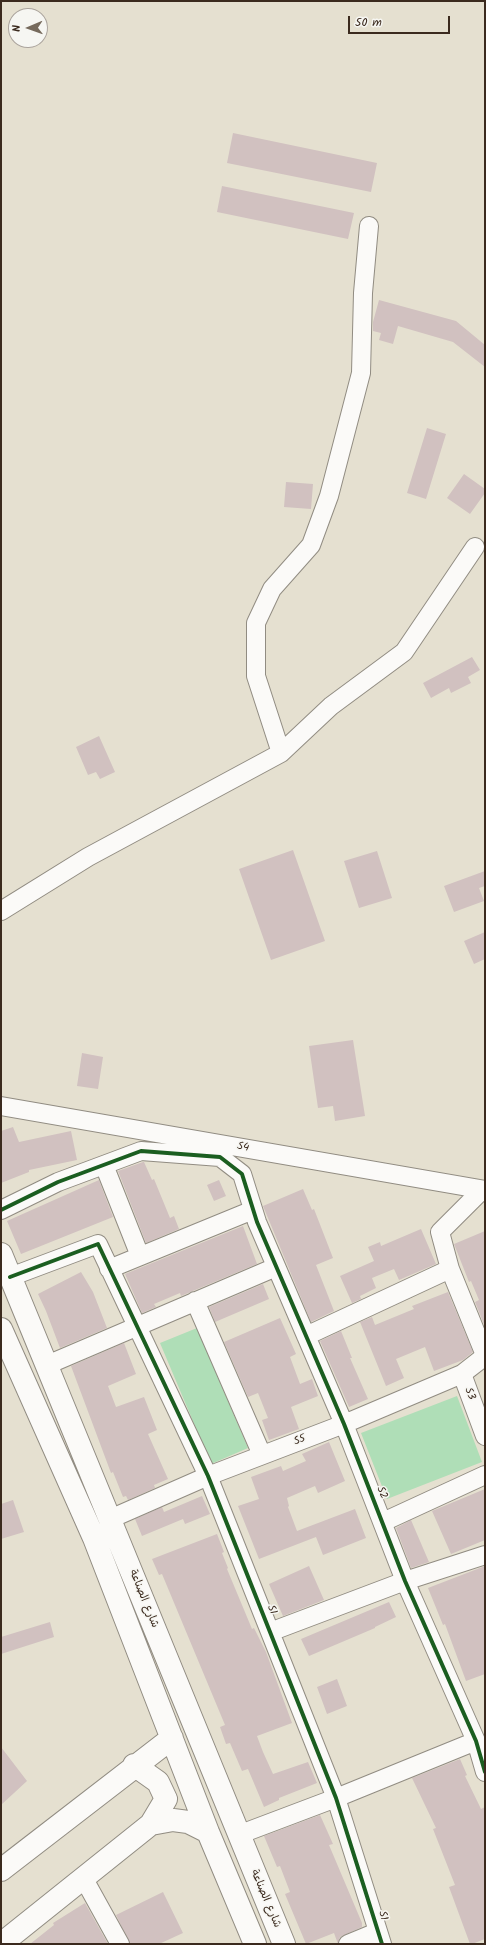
<!DOCTYPE html>
<html>
<head>
<meta charset="utf-8">
<style>
	body { margin:0 }
	#map { position:relative; width:486px; height:1945px; overflow:hidden; background:#e5e0d0; font-family:Kalam,sans-serif }
	canvas { display:block }
	.frame { position:absolute; inset:0; border:2px solid #3b2a1e; pointer-events:none }
	.north { position:absolute; left:8px; top:8px; width:40px; height:40px; box-sizing:border-box; background:#f6f6f2; border:1px solid #aba49d; border-radius:50%; rotate:268deg; font-size:11px; font-weight:700; line-height:16px; text-align:center; color:#3b2a1e }
	.north::after { content:''; display:block; margin:auto; width:14px; height:18px; background:#766a5c; clip-path:polygon(50% 0,100% 100%,50% 72%,0 100%) }
	.scale { position:absolute; left:348px; top:16px; width:102px; height:18px; box-sizing:border-box; border:2px solid #3b2a1e; border-top:0; padding-left:5px; font-size:12px; line-height:14px; white-space:nowrap; color:#3b2a1e; -webkit-text-stroke:3px #f6f6f2; paint-order:stroke }
</style>
</head>
<body>
<div id="map">
<canvas width="486" height="1945"></canvas>
<div class="frame"></div>
<div class="north">N</div>
<div class="scale">50 m</div>
</div>
<script>
const c = document.querySelector('canvas').getContext('2d');
c.lineJoin = 'round';
function fill(path, color) {
  c.fillStyle = color;
  c.fill(path, 'evenodd');
}
function shape(rows) {
  const path = new Path2D();
  for (const r of rows) {
    path.moveTo(r[0], r[1]);
    for (let i = 2; i < r.length; i += 2) path.lineTo(r[i], r[i + 1]);
  }
  return path;
}
function trace(path, color, width, dash) {
  c.strokeStyle = color;
  c.lineWidth = width;
  c.lineCap = dash ? 'butt' : 'round';
  c.setLineDash(dash || []);
  c.stroke(path);
}
function label(font, color, halo, rows, align = 'center') {
  c.font = font + ' Kalam,"Playpen Sans Arabic",sans-serif';
  c.lineWidth = 3;
  c.setLineDash([]);
  c.textBaseline = 'middle';
  c.strokeStyle = halo;
  c.fillStyle = color;
  for (const [text, x, y, turn = 0] of rows) {
    c.save();
    c.translate(x, y);
    c.rotate((+turn || 0) * Math.PI / 180);
    c.textAlign = isNaN(turn) ? turn : align;
    if (halo) c.strokeText(text, 0, 0);
    c.fillText(text, 0, 0);
    c.restore();
  }
}
fill(shape([
	[197,1328,248,1448,211,1464,160,1343],
	[457,1396,482,1462,387,1499,361,1433]
]), '#afdeb7');
fill(shape([
	[233,133,377,163,371,192,227,163],
	[222,186,354,213,348,239,217,212],
	[379,300,456,321,485,345,485,367,453,342,398,326,393,344,379,340,381,333,373,331,373,322],
	[427,428,446,434,426,499,407,493],
	[464,474,485,489,485,493,470,514,447,498],
	[286,482,313,484,311,509,284,507],
	[472,657,480,670,468,677,471,683,451,693,449,688,431,698,423,683],
	[99,736,115,772,100,779,96,772,88,775,76,747],
	[293,850,325,941,271,960,239,869],
	[377,851,392,898,359,908,344,861],
	[485,871,485,886,479,888,484,901,454,912,444,886],
	[485,932,485,959,474,964,464,941],
	[353,1040,365,1116,335,1121,333,1106,318,1108,309,1046],
	[82,1053,103,1057,98,1089,77,1086],
	[13,1127,19,1142,71,1131,77,1160,29,1170,29,1172,1,1183,1,1131],
	[143,1162,144,1162,152,1180,154,1179,170,1218,174,1216,179,1229,146,1243,118,1171],
	[99,1180,113,1217,21,1254,7,1221],
	[219,1180,226,1196,214,1201,207,1185],
	[303,1189,312,1210,314,1209,333,1258,316,1265,334,1311,311,1322,263,1206],
	[243,1226,257,1264,181,1296,180,1293,154,1304,156,1307,142,1313,125,1274],
	[421,1229,436,1264,399,1280,394,1269,372,1278,376,1288,360,1296,361,1299,352,1303,340,1276,374,1261,368,1247,380,1242,381,1246],
	[485,1231,485,1327,475,1302,479,1300,471,1281,469,1282,454,1244],
	[81,1272,93,1292,107,1328,60,1348,46,1311,38,1294],
	[263,1284,269,1299,215,1322,209,1307],
	[448,1292,473,1352,463,1360,434,1371,425,1347,396,1359,404,1378,386,1386,360,1322,372,1317,375,1325,414,1309,412,1306],
	[280,1318,296,1354,290,1357,300,1384,312,1379,318,1396,291,1407,299,1429,269,1440,262,1420,268,1418,258,1393,248,1397,224,1342],
	[341,1331,352,1358,350,1358,368,1399,349,1407,320,1341],
	[124,1343,136,1374,108,1386,116,1407,144,1397,157,1430,148,1434,168,1479,154,1485,155,1488,128,1500,126,1496,123,1497,113,1472,111,1473,71,1366],
	[329,1442,345,1481,318,1493,315,1486,287,1498,289,1506,288,1507,297,1531,355,1509,366,1538,323,1555,316,1537,259,1559,238,1506,259,1499,251,1477,281,1466,283,1471,306,1461,302,1454],
	[485,1489,485,1540,451,1554,432,1511],
	[202,1496,210,1514,185,1524,183,1519,142,1536,135,1519,162,1507,164,1512],
	[13,1500,24,1532,1,1539,1,1504],
	[411,1520,429,1562,411,1568,396,1528],
	[217,1534,224,1552,222,1553,228,1568,227,1569,252,1629,254,1628,266,1652,292,1723,257,1736,263,1752,273,1774,308,1762,317,1783,279,1798,279,1800,264,1807,248,1769,242,1771,230,1743,226,1744,220,1727,225,1725,162,1574,159,1575,152,1559],
	[309,1566,324,1600,283,1616,269,1584],
	[485,1566,485,1674,466,1681,445,1624,443,1625,428,1588],
	[389,1602,396,1617,375,1627,375,1628,309,1656,301,1639],
	[50,1622,54,1637,1,1654,1,1637],
	[337,1679,347,1706,327,1714,317,1687],
	[1,1747,27,1781,1,1805],
	[460,1759,467,1775,465,1776,481,1809,485,1807,485,1939,472,1944,470,1944,449,1887,455,1885,433,1829,436,1828,412,1778],
	[320,1815,333,1844,329,1845,362,1923,362,1927,340,1937,338,1944,334,1933,306,1944,285,1894,290,1892,280,1866,277,1867,264,1836],
	[163,1892,183,1933,159,1944,130,1944,116,1915],
	[85,1903,108,1944,30,1944,54,1925,53,1923]
]), '#d1c1c0');
const minor = shape([
	[281,753,256,676,256,623,272,589,311,545,329,496,361,373,363,293,369,226],
	[1,911,88,857,281,753,331,706,404,652,475,547],
	[1,1106,485,1190],
	[104,1165,140,1256],
	[482,1190,440,1232,450,1269,485,1355],
	[1,1210,58,1182,141,1151,220,1157,242,1174,257,1222,344,1424,405,1581,476,1741,485,1772],
	[109,1269,253,1210],
	[10,1277,98,1244,208,1476,336,1798,382,1944],
	[195,1301,262,1455],
	[306,1336,450,1269],
	[47,1365,276,1267],
	[462,1374,485,1436],
	[110,1519,208,1476,344,1424,462,1374,485,1356],
	[383,1522,485,1475],
	[270,1632,405,1581,485,1555],
	[238,1835,336,1798,476,1741],
	[84,1879,120,1944],
	[348,1944,377,1932]
]);
const major = shape([
	[1,1254,284,1944],
	[1,1329,94,1538,208,1832,255,1944],
	[134,1765,158,1782,166,1799,151,1824],
	[1,1870,172,1738],
	[1,1944,151,1824,173,1820,188,1822,208,1832]
]);
trace(minor, '#918c82', 20);
trace(major, '#918c82', 24);
trace(minor, '#fbfaf8', 18);
trace(major, '#fbfaf8', 22);
trace(shape([
	[1,1210,58,1182,141,1151,220,1157,242,1174,257,1222,344,1424,405,1581,476,1741,485,1772],
	[10,1277,98,1244,208,1476,336,1798,382,1944]
]), '#1b5e20', 4);
label('11px', '#3b2a1e', '#f6f6f2', [
	["S4",243,1148,10],
	["S3",469,1394,69],
	["S5",300,1441,-21],
	["S2",381,1493,68],
	["شارع الصناعة",143,1599,68],
	["S1",271,1610,68],
	["شارع الصناعة",265,1899,67],
	["S1",382,1916,73]
]);
</script>
</body>
</html>
